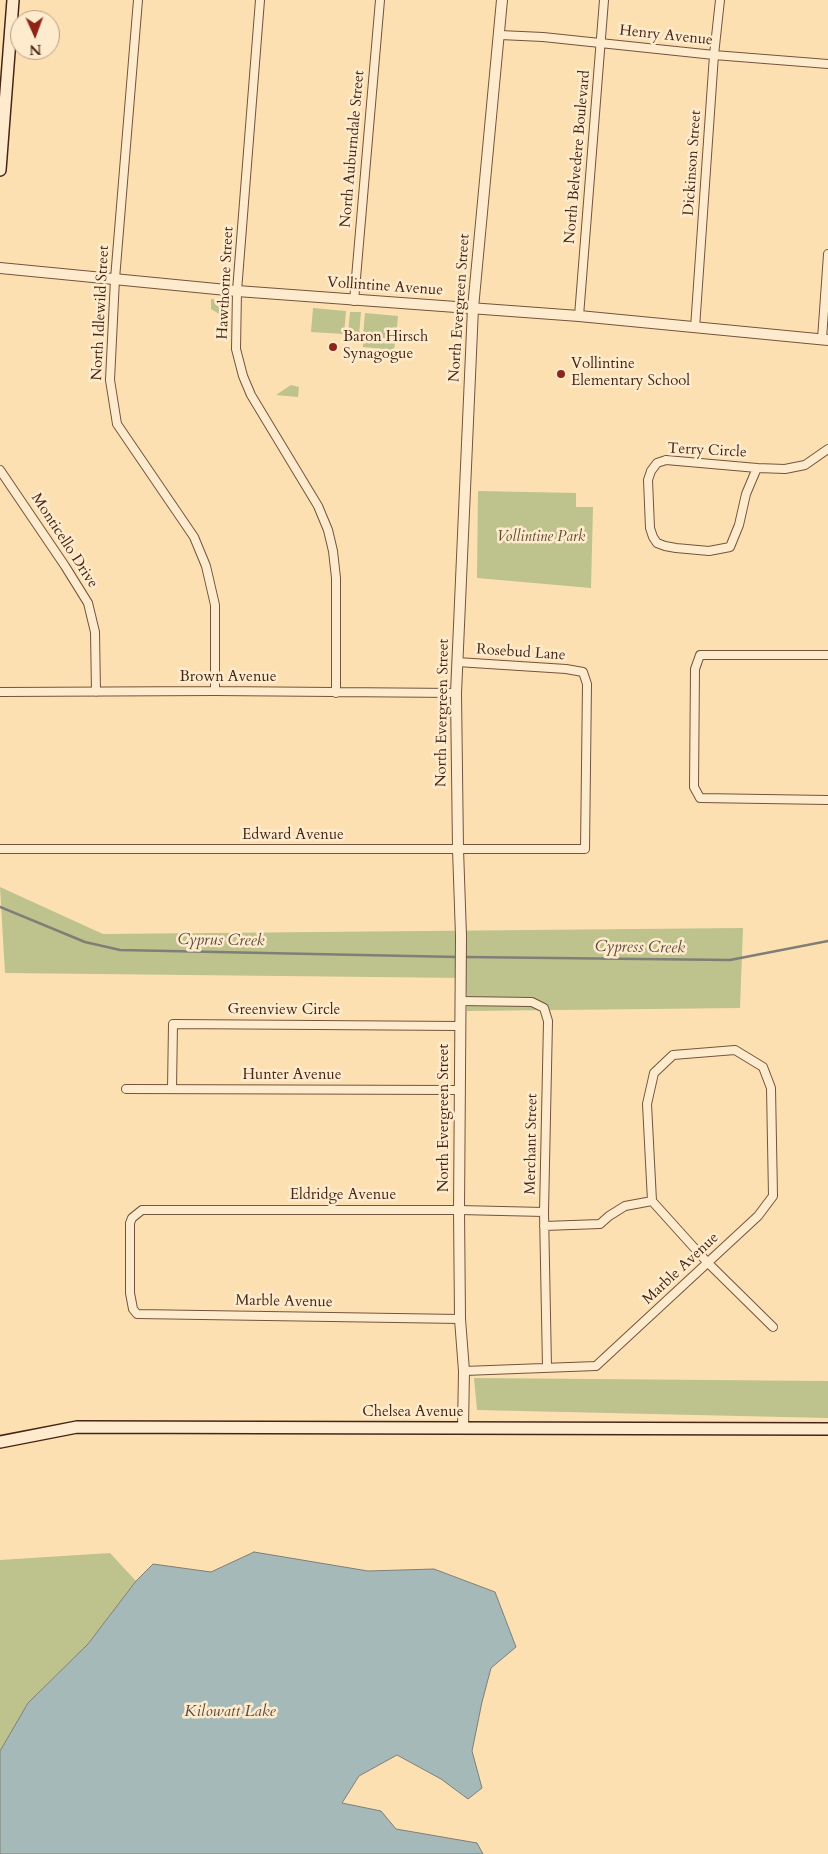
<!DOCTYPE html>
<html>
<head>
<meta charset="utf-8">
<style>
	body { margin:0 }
	#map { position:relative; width:828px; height:1854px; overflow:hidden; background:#fde0b2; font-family:Cardo,serif }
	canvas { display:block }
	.north { position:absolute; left:10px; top:10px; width:50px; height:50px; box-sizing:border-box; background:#feebcd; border:1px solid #b49c83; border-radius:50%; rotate:178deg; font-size:14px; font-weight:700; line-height:20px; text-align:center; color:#452515 }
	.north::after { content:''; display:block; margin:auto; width:18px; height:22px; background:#8f2418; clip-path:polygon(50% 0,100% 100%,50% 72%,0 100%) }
</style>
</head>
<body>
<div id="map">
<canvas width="828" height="1854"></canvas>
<div class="north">N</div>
</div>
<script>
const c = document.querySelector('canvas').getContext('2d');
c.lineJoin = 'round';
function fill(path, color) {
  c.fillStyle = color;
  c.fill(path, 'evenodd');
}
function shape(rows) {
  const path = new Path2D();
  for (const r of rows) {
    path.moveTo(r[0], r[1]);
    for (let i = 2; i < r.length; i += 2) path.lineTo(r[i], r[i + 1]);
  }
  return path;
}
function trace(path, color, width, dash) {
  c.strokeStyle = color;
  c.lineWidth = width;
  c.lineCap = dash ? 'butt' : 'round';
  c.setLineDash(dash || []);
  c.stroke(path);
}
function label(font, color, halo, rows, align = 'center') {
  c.font = font + ' Cardo,serif';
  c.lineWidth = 5;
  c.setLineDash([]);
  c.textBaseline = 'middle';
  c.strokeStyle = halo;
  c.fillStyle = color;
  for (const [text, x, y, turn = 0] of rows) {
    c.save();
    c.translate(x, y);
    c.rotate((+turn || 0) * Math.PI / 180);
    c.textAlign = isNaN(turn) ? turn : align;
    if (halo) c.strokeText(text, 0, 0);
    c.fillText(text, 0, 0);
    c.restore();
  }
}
fill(shape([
	[211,299,229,301,226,333,218,332,219,314,211,309],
	[313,308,346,311,344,334,311,332],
	[350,312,361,312,359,335,348,334],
	[365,313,398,316,396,339,363,336],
	[363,340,395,343,394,350,363,347],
	[291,385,299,387,298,397,276,395],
	[478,491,576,493,576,507,593,507,591,588,477,578],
	[0,887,103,934,743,928,740,1008,467,1011,466,978,5,973],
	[474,1378,828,1381,828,1418,477,1410],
	[110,1553,136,1581,88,1644,28,1703,0,1751,0,1560]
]), '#bec28d');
const water = shape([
	[254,1552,368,1571,434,1569,495,1592,516,1647,491,1668,482,1702,472,1751,482,1788,468,1799,441,1779,397,1755,359,1776,342,1803,381,1811,396,1829,477,1843,483,1854,0,1854,0,1751,28,1703,88,1644,136,1581,153,1564,211,1572,254,1552]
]);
fill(water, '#a5bab8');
trace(water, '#7f7e77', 1);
trace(shape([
	[0,907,85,942,120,950,458,957],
	[464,957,730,960,828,941]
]), '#7f7e77', 2.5);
const minor = shape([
	[138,0,115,279,110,380,117,424,194,537,206,566,215,605,215,691],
	[260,0,237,291,236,349,243,376,251,395,318,506,328,530,333,551,336,578,336,693],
	[500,35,543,37,714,55,828,64],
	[354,301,380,0],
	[579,316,604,0],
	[695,328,714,55,720,0],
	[822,339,828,254],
	[666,460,757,468,746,494,739,525,730,547,709,551,676,548,665,546,657,543,653,537,650,528,648,480,651,471,657,463,666,460],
	[757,468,785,469,805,465,828,449],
	[0,470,65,566,88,603,95,632,96,692],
	[828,655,700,655,695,669,694,787,700,798,828,800],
	[0,692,215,691,456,693],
	[0,849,585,849,587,684,583,672,566,669,457,662],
	[460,1001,532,1002,544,1008,548,1021,544,1212,547,1367],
	[126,1089,459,1090],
	[172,1089,173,1024,460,1026],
	[544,1226,600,1224,609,1216,625,1206,652,1201,707,1262,773,1327],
	[460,1319,137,1314,133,1309,130,1293,130,1223,132,1218,142,1210,459,1210,544,1212],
	[464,1371,596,1366,758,1216,773,1196,771,1088,763,1067,735,1050,673,1055,654,1073,647,1104,652,1201]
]);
const tertiary = shape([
	[0,268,237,291,579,316,828,340],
	[463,1428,464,1371,460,1319,459,1210,461,936,458,849,456,693,473,308,502,0]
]);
const secondary = shape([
	[0,170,13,0],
	[0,1442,77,1427,828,1429]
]);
trace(minor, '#73543c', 10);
trace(tertiary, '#73543c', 12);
trace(secondary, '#452515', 14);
trace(minor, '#feebcd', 8);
trace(tertiary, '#feebcd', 10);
trace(secondary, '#feebcd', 11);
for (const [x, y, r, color] of [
	[333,347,5,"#8f2418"],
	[561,374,5,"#8f2418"]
]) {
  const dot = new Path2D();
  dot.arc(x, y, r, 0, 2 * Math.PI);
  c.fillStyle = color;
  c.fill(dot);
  trace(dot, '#feebcd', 2);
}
label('15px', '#452515', '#feebcd', [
	["Henry Avenue",666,36,6],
	["North Auburndale Street",353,149,-85],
	["North Belvedere Boulevard",578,157,-85],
	["Dickinson Street",693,163,-86],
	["Hawthorne Street",226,283,-87],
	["Vollintine Avenue",385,287,4],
	["North Evergreen Street",460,308,-86],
	["North Idlewild Street",101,313,-87],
	["Terry Circle",707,451,3],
	["Monticello Drive",64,541,57],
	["Rosebud Lane",521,653,4],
	["Brown Avenue",228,678],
	["North Evergreen Street",443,713,-89],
	["Edward Avenue",293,836],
	["Greenview Circle",284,1011],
	["Hunter Avenue",292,1076],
	["North Evergreen Street",445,1118,-90],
	["Merchant Street",532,1144,-89],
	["Eldridge Avenue",343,1196],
	["Marble Avenue",681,1269,-43],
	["Marble Avenue",284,1302,1],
	["Chelsea Avenue",413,1413]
]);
label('15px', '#452515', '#feebcd', [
	["Baron Hirsch",343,338],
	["Synagogue",343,355],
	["Vollintine",571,365],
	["Elementary School",571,382]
], 'left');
label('italic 15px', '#634c33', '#feebcd', [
	["Vollintine Park",541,538]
]);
label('italic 16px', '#5d4a3e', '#feebcd', [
	["Cyprus Creek",221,941,1],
	["Cypress Creek",640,948,1],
	["Kilowatt Lake",230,1712]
]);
</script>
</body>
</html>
